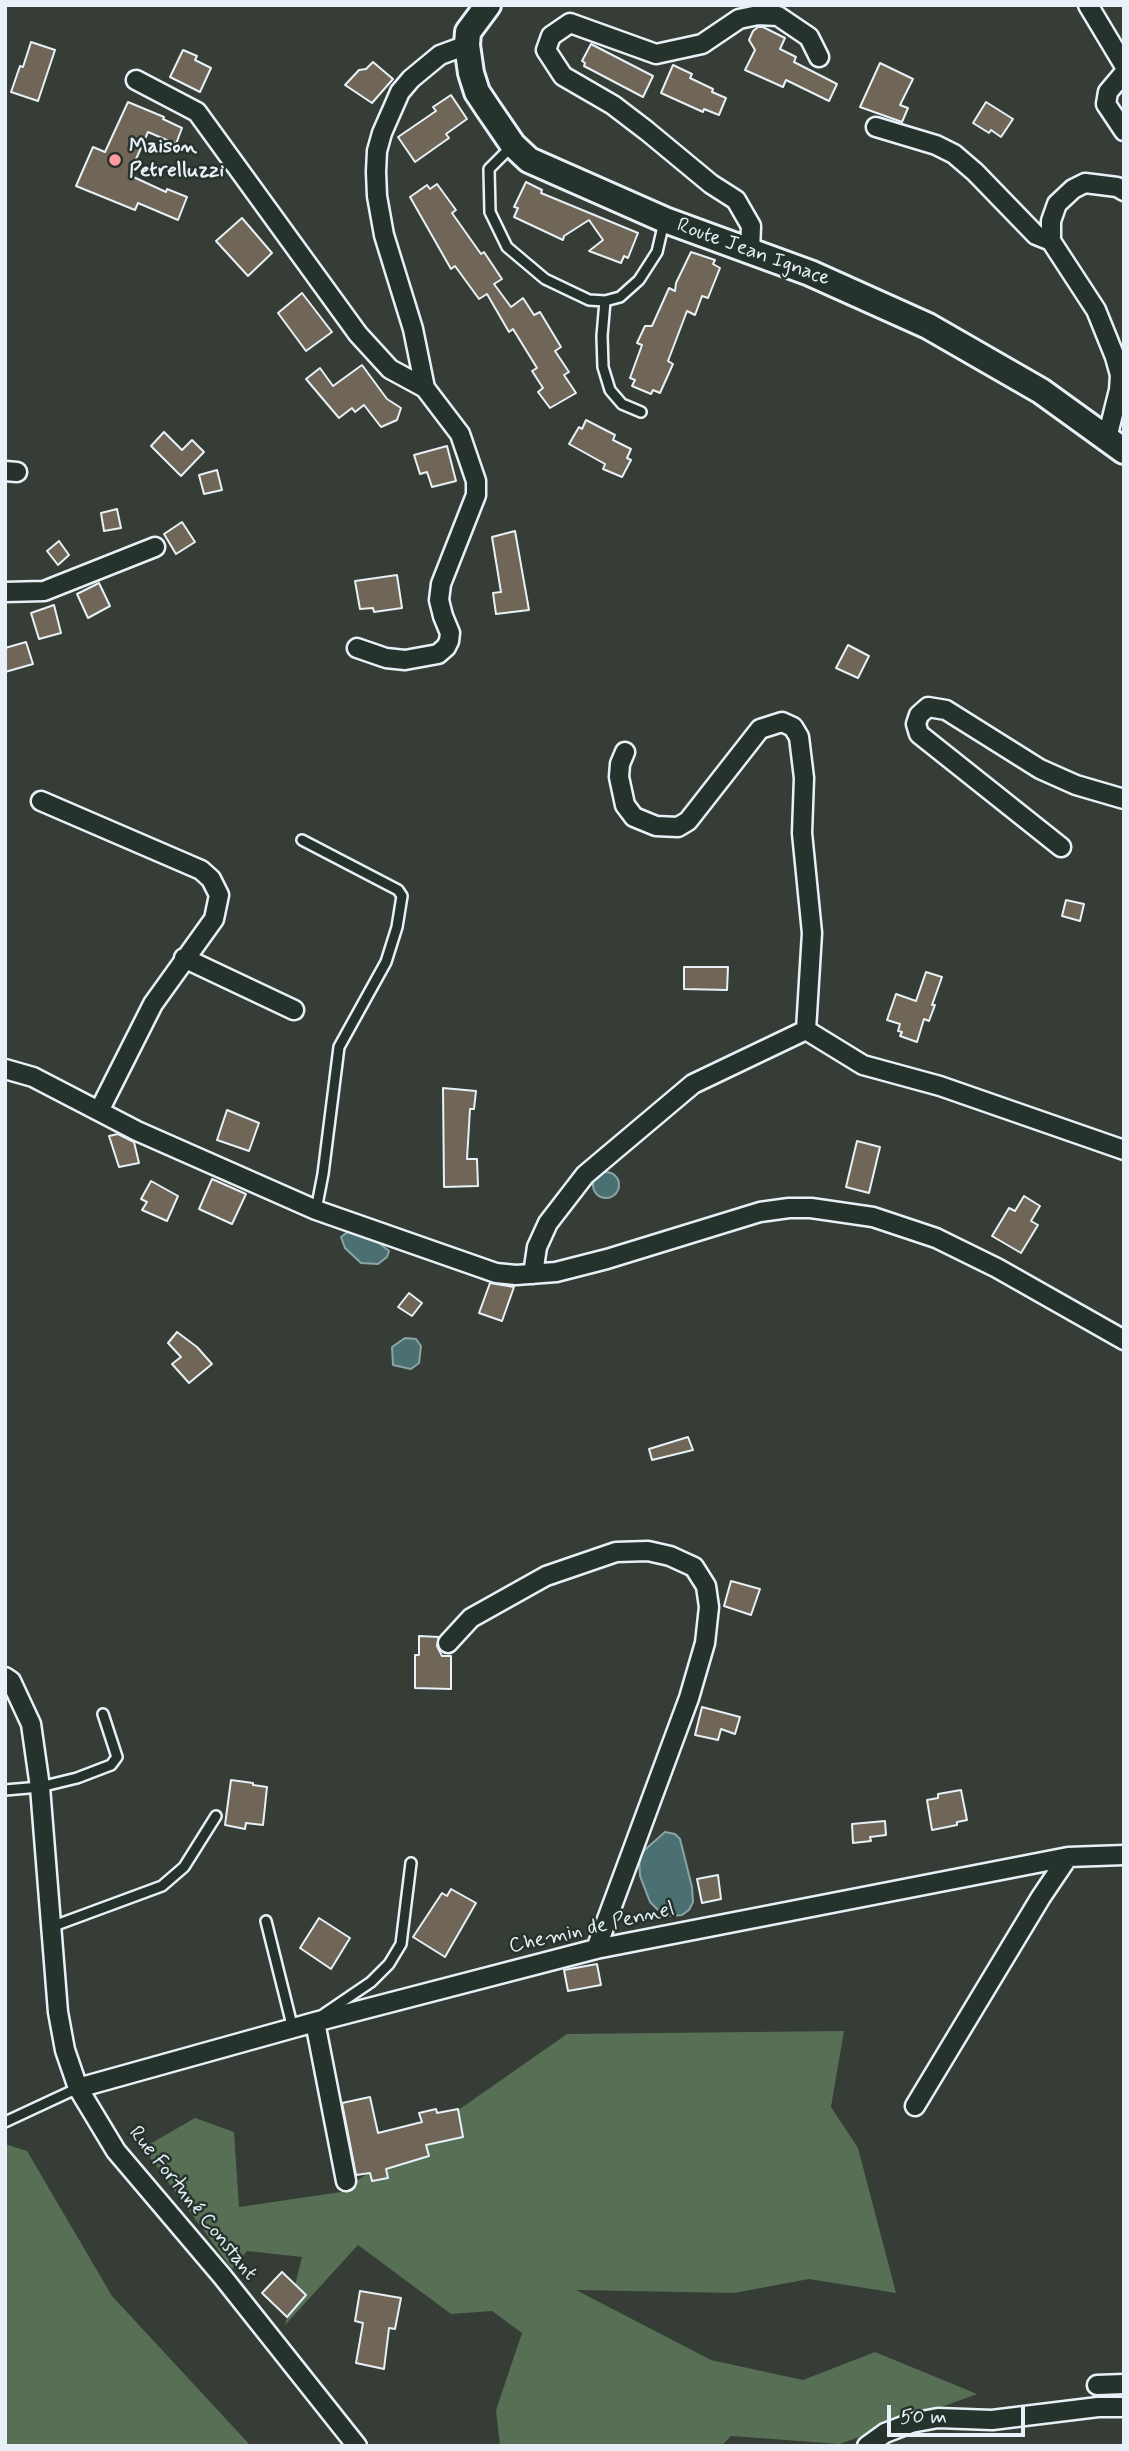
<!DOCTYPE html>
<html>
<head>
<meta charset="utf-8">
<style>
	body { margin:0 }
	#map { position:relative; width:1129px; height:2451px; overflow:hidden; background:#353d36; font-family:Mynerve,sans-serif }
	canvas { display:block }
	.frame { position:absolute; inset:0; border:7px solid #e8f1f8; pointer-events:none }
	.scale { position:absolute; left:887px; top:2405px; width:138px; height:32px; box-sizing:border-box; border:4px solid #e8f1f8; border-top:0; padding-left:9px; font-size:21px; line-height:24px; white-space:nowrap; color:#e8f1f8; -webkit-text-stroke:5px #26332d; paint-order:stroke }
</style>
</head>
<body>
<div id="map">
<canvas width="1129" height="2451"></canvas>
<div class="frame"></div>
<div class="scale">50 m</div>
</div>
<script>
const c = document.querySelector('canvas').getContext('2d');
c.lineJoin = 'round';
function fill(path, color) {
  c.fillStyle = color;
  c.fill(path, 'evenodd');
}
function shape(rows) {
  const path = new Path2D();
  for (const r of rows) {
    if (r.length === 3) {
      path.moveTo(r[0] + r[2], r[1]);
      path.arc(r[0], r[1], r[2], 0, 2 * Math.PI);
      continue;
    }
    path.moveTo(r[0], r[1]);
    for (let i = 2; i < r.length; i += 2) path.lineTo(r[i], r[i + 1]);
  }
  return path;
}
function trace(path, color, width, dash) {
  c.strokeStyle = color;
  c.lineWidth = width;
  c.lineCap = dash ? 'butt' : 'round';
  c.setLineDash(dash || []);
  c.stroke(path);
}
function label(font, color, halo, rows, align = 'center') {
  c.font = font + ' Mynerve,sans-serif';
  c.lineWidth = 5;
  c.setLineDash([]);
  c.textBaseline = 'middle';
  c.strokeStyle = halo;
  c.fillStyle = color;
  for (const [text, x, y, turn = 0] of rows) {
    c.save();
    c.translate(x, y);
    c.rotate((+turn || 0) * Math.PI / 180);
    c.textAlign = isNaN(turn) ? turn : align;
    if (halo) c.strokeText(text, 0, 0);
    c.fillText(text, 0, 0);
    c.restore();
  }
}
fill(shape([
	[844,2031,831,2107,858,2148,896,2293,809,2279,734,2293,576,2290,711,2360,803,2380,875,2352,977,2394,840,2444,731,2436,721,2446,500,2446,496,2410,522,2333,492,2311,451,2314,358,2245,285,2325,302,2257,247,2251,232,2269,143,2148,195,2118,234,2132,239,2207,341,2192,567,2034],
	[5,2144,27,2151,112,2296,251,2446,5,2446]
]), '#566f55');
const water = shape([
	[606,1185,13],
	[349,1231,359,1232,373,1238,389,1251,387,1257,378,1264,361,1263,345,1248,341,1237,349,1231],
	[405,1338,416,1339,421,1346,419,1363,411,1369,393,1365,392,1347,405,1338],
	[665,1832,675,1834,680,1839,692,1887,693,1902,689,1910,682,1915,670,1916,660,1912,650,1902,640,1876,639,1855,665,1832]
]);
fill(water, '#4b7071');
trace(water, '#8aa4a7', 2);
const building = shape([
	[758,27,763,27,785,38,780,49,796,57,794,62,837,84,829,101,786,80,783,87,745,70,755,50,749,40,753,31,758,27],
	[31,42,55,50,38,101,11,92,20,66,23,67,31,42],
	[591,44,653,76,643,97,584,66,585,63,582,61,591,44],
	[183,50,197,56,195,60,211,68,200,92,170,77,183,50],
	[373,62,393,79,372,103,345,85,359,70,366,69,373,62],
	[880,63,913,79,900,105,908,108,902,122,860,107,880,63],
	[673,65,692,74,690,78,713,89,712,92,726,98,719,115,704,109,703,112,661,93,673,65],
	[451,95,467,119,446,134,449,138,415,162,398,137,436,111,433,107,451,95],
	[128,102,164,117,163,119,182,128,176,144,148,132,129,175,166,192,167,189,187,197,178,220,138,203,135,210,76,186,93,147,105,152,128,102],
	[986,102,1013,119,1001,137,991,130,989,133,973,123,986,102],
	[526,182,542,190,541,193,638,233,628,258,624,256,621,263,589,251,603,240,589,220,564,236,563,240,514,217,518,208,514,207,526,182],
	[437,184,456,210,452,213,481,254,484,252,502,279,494,284,511,307,523,298,534,315,540,312,561,347,555,351,569,372,564,375,576,393,550,408,538,392,543,388,532,371,537,368,513,329,509,332,487,294,479,299,455,266,451,269,410,197,427,185,430,189,437,184],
	[242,218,272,253,248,276,216,241,242,218],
	[691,252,715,260,713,264,720,268,708,298,702,296,695,315,687,311,668,361,673,364,660,393,653,390,651,394,632,386,635,380,630,378,642,345,637,343,645,326,652,326,669,288,675,291,676,283,691,252],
	[302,293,332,332,306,351,278,313,302,293],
	[362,365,387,399,401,408,397,420,381,427,364,405,355,412,352,408,339,418,306,379,320,368,333,386,362,365],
	[586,420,615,435,613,440,631,449,627,458,631,460,622,477,603,469,605,464,569,444,579,427,582,429,586,420],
	[164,432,182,450,192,440,204,452,181,476,151,446,164,432],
	[447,446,456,481,432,487,427,472,420,474,414,455,447,446],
	[217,470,222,490,204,494,199,475,217,470],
	[117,509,121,528,104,531,101,513,117,509],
	[182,522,195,542,176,554,164,534,182,522],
	[515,531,529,610,496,614,493,593,501,592,492,537,515,531],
	[59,541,69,555,58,565,47,551,59,541],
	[397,575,402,608,374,612,373,608,360,609,355,581,397,575],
	[99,583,110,606,88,618,77,594,99,583],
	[54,605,61,633,39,639,31,613,54,605],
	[26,642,33,664,5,672,5,648,26,642],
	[848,645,869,656,858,678,836,668,848,645],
	[1066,900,1084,904,1080,921,1062,916,1066,900],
	[684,967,728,967,727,990,684,989,684,967],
	[926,972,942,977,932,1005,935,1005,929,1021,924,1019,917,1042,900,1036,902,1032,898,1031,900,1024,887,1020,896,994,916,1001,926,972],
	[443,1088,476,1091,474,1109,470,1109,467,1159,477,1159,478,1186,444,1187,443,1088],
	[227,1110,259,1123,249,1151,217,1140,227,1110],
	[118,1134,134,1142,139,1163,119,1167,109,1136,118,1134],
	[857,1141,880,1147,869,1193,846,1187,857,1141],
	[212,1179,246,1194,232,1224,199,1209,212,1179],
	[151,1181,178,1196,167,1221,142,1210,147,1202,141,1199,151,1181],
	[1024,1196,1040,1206,1031,1221,1038,1225,1021,1253,992,1236,1009,1208,1015,1211,1024,1196],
	[490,1283,514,1287,502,1321,479,1313,490,1283],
	[409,1293,422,1303,412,1316,398,1307,409,1293],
	[177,1332,197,1347,212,1364,189,1383,172,1364,181,1357,168,1343,177,1332],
	[688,1437,693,1450,652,1460,649,1449,688,1437],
	[731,1581,760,1589,751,1615,724,1606,731,1581],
	[419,1636,439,1637,437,1646,442,1656,451,1656,451,1689,415,1688,415,1655,419,1655,419,1636],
	[702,1707,740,1717,735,1734,721,1729,718,1740,695,1735,702,1707],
	[231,1780,253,1783,253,1785,267,1787,263,1825,246,1823,245,1829,225,1825,231,1780],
	[961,1790,967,1820,957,1822,957,1825,932,1830,927,1800,938,1798,938,1794,961,1790],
	[885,1821,886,1835,870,1837,871,1841,853,1843,852,1824,885,1821],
	[718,1875,721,1899,702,1903,697,1879,718,1875],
	[451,1889,476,1903,445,1957,413,1937,442,1893,447,1896,451,1889],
	[319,1918,350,1938,331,1969,300,1948,319,1918],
	[597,1964,601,1985,568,1991,564,1970,597,1964],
	[370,2097,378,2133,422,2122,419,2113,436,2109,437,2113,458,2109,463,2137,426,2145,429,2156,386,2169,388,2178,372,2181,370,2173,356,2175,342,2103,370,2097],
	[282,2272,306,2295,287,2317,262,2293,282,2272],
	[360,2291,401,2298,395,2329,389,2328,384,2369,356,2363,363,2323,355,2321,360,2291]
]);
fill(building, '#6f6658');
trace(building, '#e8f1f8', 2);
const lane = shape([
	[511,147,489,169,490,212,507,247,545,279,589,300,605,301,620,297,639,280,657,252,664,222],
	[605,301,602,336,603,367,610,390,622,404,641,412],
	[302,840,398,890,402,896,397,927,386,962,339,1047,323,1174,316,1210],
	[5,1790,40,1787,77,1778,111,1765,117,1757,103,1714],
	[266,1921,293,2029],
	[51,1927,162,1886,184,1867,216,1816],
	[324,2014,371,1982,389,1964,401,1944,411,1863],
	[5,2122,78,2088]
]);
const street = shape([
	[1088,5,1124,65],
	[1124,73,1108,92,1106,104,1124,131],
	[136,80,197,112,358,334,390,369,425,388],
	[876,127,936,145,954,154,975,172,1036,235,1051,241],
	[750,251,751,226,736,200,711,184,647,131,613,105,563,76,546,50,551,36,570,23,656,54,702,44,739,19,758,15,778,16,809,37,819,57],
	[1107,438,1119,390,1120,375,1115,357,1096,310,1051,241,1051,221,1057,204,1073,189,1085,183,1117,187,1124,191],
	[5,471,17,472],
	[5,592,44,591,155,547],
	[357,648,386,658,405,660,438,654,446,647,449,641,450,633,443,616,439,600,441,584,476,495,476,481,460,434,425,388,413,329,384,235,377,196,376,172,377,151,382,133,400,92,411,79,440,55,467,45],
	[625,752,620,764,619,777,625,805,634,817,656,826,678,827,688,821,760,729,782,722,793,727,799,737,804,778,802,833,812,933,806,1030],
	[41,801,201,870,211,879,219,895,214,919,153,1004,99,1111],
	[1061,847,919,734,916,724,919,715,928,707,946,710,1040,769,1076,785,1124,799],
	[184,958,294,1010],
	[806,1030,863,1065,940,1086,1124,1150],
	[5,1069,33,1077,137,1131,316,1210,496,1273,516,1275,556,1272,607,1259,760,1212,789,1208,811,1208,873,1217,936,1238,997,1268,1124,1340],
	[533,1274,537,1247,548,1223,585,1175,693,1084,806,1030],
	[448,1643,471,1618,546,1576,616,1552,648,1551,670,1556,694,1567,706,1586,709,1607,705,1643,689,1698,596,1949],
	[5,1677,11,1681,31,1724,40,1787,58,2012,65,2050,78,2088,116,2151,222,2276,357,2446],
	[315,2022,346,2181],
	[78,2088,315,2022,596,1949,1068,1857,1124,1855],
	[915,2106,1041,1897,1068,1857],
	[1097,2385,1124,2384],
	[867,2446,885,2433,911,2423,938,2418,992,2420,1098,2407,1124,2407]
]);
const secondary = shape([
	[488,5,468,32,467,45,471,73,477,92,487,107,513,145,529,160,665,220,810,273,928,326,1041,391,1124,451]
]);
trace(lane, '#e8f1f8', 14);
trace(street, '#e8f1f8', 23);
trace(secondary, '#e8f1f8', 30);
trace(lane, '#26332d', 9);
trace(street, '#26332d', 18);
trace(secondary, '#26332d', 24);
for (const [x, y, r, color] of [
	[115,160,7,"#ff9aa2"]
]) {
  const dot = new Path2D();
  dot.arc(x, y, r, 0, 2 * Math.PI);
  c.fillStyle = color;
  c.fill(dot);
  trace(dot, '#26332d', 2.5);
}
label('bold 21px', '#e8f1f8', '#26332d', [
	["Maison",129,148],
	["Petrelluzzi",129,172]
], 'left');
label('21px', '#e8f1f8', '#26332d', [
	["Route Jean Ignace",753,253,20],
	["Chemin de Pennel",592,1929,-13],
	["Rue Fortuné Constant",192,2204,51]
]);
</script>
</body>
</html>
